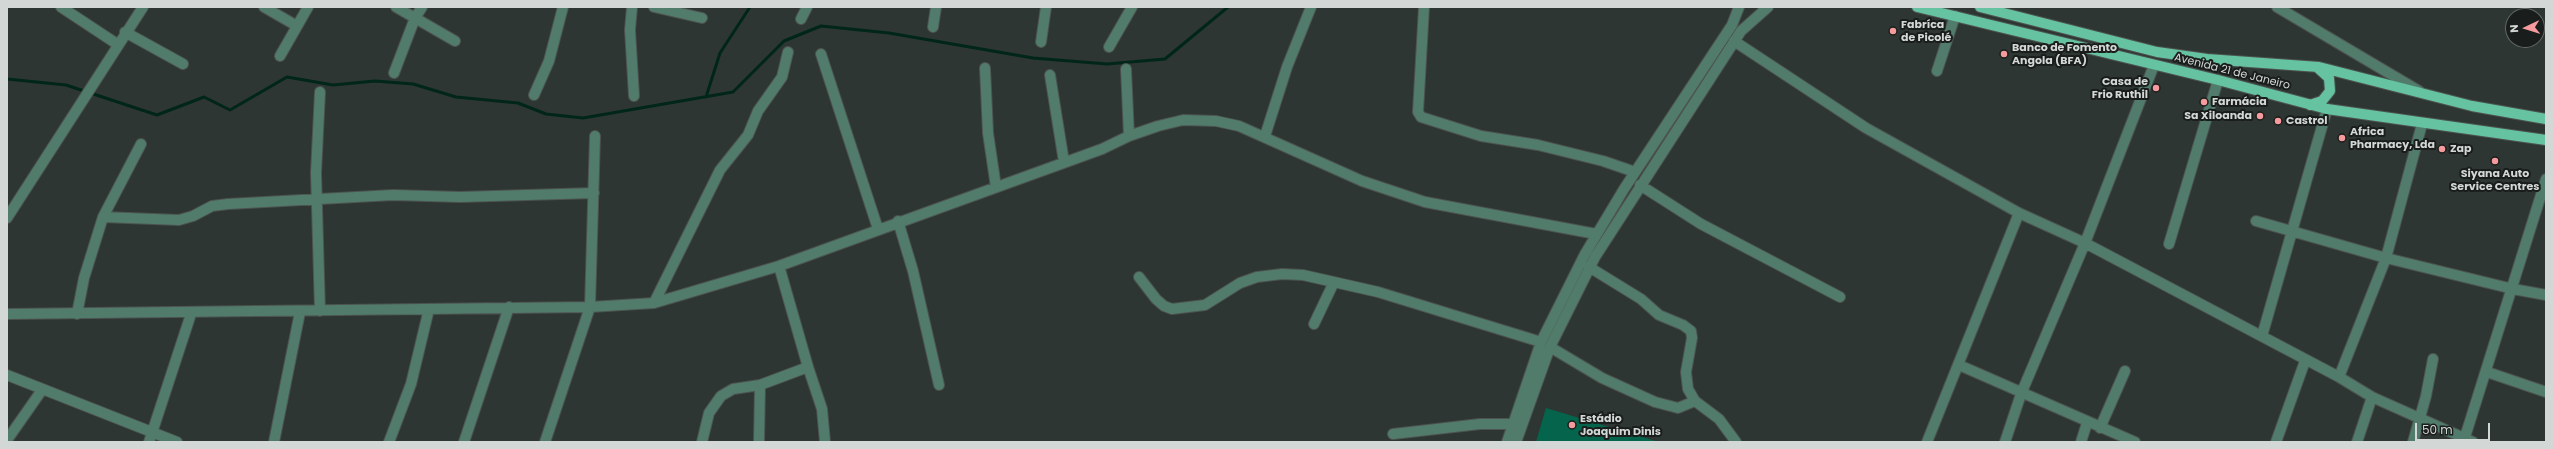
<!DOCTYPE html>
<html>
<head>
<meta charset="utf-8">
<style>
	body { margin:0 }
	#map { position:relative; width:2553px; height:449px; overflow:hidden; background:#2e3633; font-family:Poppins,sans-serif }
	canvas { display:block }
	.frame { position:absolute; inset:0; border:8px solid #d3d8d6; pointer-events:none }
	.north { position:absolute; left:2505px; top:8px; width:40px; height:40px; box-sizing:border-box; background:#191d1b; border:1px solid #636866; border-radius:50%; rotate:266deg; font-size:11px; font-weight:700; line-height:16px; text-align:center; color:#d3d8d6 }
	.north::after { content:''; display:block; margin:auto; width:14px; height:18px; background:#f59b9d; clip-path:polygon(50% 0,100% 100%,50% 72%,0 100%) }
	.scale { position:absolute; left:2415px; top:423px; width:75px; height:18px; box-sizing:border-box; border:2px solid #d3d8d6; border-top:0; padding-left:5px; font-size:12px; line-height:14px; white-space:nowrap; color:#d3d8d6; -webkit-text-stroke:3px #191d1b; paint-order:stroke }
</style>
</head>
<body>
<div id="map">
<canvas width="2553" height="449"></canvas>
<div class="frame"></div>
<div class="north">N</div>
<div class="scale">50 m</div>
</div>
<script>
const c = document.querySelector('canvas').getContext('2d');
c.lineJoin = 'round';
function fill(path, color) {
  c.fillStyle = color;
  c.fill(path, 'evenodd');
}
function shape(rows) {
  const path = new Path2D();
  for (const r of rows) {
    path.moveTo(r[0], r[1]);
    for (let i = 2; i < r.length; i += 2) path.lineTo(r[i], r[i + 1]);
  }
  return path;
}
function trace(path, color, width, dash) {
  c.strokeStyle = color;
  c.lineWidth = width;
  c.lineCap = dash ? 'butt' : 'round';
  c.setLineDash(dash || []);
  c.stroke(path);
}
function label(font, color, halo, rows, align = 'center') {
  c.font = font + ' Poppins,sans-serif';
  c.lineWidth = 4;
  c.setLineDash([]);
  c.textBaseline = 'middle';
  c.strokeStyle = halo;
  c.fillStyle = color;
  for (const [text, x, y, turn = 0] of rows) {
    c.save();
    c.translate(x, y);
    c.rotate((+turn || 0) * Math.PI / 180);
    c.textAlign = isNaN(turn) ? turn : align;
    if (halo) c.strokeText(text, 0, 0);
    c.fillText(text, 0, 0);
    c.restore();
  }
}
fill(shape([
	[1546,408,1659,442,1536,442]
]), '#05654c');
trace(shape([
	[7,79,66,85,157,115,204,97,230,110,287,77,333,85,375,81,413,84,456,97,518,103,546,114,583,118,733,92,784,41,821,26,889,33,1033,58,1107,64,1165,59,1228,7],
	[706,97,720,53,750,7]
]), '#00261a', 3);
const minor = shape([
	[61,7,117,44],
	[264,7,297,26],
	[396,7,455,41],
	[632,7,630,30,634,96],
	[654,7,702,18],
	[1424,7,1418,112,1421,117,1481,136,1538,145,1603,161,1635,172],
	[2277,7,2419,91],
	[801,19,807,7],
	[933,27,936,7],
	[125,32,183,64],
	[1734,41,1866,128,2019,213,2085,243,2339,377,2372,397,2473,442],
	[1041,42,1046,7],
	[1109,47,1132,7],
	[821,54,878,229],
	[280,56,308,7],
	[985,68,988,133,996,187],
	[1126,69,1129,136],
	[1937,71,1955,16],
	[394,73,415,18,422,7],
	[1050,75,1064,162],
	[320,92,316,173,320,311],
	[534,95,549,61,563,7],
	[1265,136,1287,67,1311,7],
	[1640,185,1701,224,1840,297],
	[103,217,179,220,193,216,212,206,228,204,393,195,460,197,594,193],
	[7,218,143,7],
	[898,221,913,271,939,385],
	[2256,221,2386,258,2513,289,2546,295],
	[2169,244,2218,80],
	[1589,267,1641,299,1659,315,1683,325,1691,331,1692,338,1686,372,1688,389,1695,401,1719,419,1736,442],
	[1139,277,1156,299,1164,306,1172,309,1205,305,1240,283,1257,277,1282,274,1303,275,1378,292,1541,342],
	[654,303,720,170,748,135,758,111,782,77,788,52],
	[7,314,590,307,654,303,779,266,1102,149,1129,136,1158,126,1183,120,1216,121,1239,126,1362,181,1425,202,1596,234],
	[77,314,84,278,103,217,141,144],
	[1314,324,1334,282],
	[2262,336,2327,109],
	[1550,347,1602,378,1655,402,1678,408,1695,401],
	[1959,365,2135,442],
	[808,367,822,409,825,442],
	[2487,372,2546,392],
	[7,375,177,442],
	[2339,377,2386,258,2422,124],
	[2100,428,2125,371],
	[1393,434,1480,424,1513,424],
	[2465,437,2546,179],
	[7,440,42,390],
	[149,442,191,314],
	[274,442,300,312],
	[389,442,411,384,429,309],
	[464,442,509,307],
	[545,442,590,307,595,136],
	[702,442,709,413,721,396,733,389,760,385,808,367,779,266],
	[759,442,760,385],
	[1507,442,1541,342,1585,254,1624,189,1732,25,1739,7],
	[1516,442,1550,347,1595,257,1741,31,1768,7],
	[1927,442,2019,213],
	[2005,442,2021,394,2085,243,2154,65],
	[2081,442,2087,423],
	[2276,442,2305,361],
	[2357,442,2372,397],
	[2413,442,2426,396,2433,359]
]);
const major = shape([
	[1917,7,2218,80,2327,109,2546,140],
	[1980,7,2157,52,2207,59,2319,67,2472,106,2546,119],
	[2310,105,2322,101,2330,91,2329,78,2318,68]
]);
trace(minor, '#4c5350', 12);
trace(major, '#4c5350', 12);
trace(minor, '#517c6b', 10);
trace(major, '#65c3a1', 10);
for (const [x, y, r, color] of [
	[1893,31,4,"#f59b9d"],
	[2004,54,4,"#f59b9d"],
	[2156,88,4,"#f59b9d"],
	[2204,102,4,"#f59b9d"],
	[2260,116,4,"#f59b9d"],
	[2278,121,4,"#f59b9d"],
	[2342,138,4,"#f59b9d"],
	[2442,149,4,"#f59b9d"],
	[2495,161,4,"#f59b9d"],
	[1572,425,4,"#f59b9d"]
]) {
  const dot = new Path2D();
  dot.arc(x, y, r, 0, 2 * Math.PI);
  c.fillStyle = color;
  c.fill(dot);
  trace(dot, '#191d1b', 1.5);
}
label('bold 11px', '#d3d8d6', '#191d1b', [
	["Fabríca",1901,25],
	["de Picolé",1901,38],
	["Banco de Fomento",2012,48],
	["Angola (BFA)",2012,61],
	["Casa de",2148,82,"right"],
	["Frio Ruthil",2148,95,"right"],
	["Farmácia",2212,102],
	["Sa Xiloanda",2252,116,"right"],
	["Castrol",2286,121],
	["Africa",2350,132],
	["Pharmacy, Lda",2350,145],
	["Zap",2450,149],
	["Siyana Auto",2495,174,"center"],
	["Service Centres",2495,187,"center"],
	["Estádio",1580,419],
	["Joaquim Dinis",1580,432]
], 'left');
label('11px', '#d3d8d6', '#191d1b', [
	["Avenida 21 de Janeiro",2232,72,14]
]);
</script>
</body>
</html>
